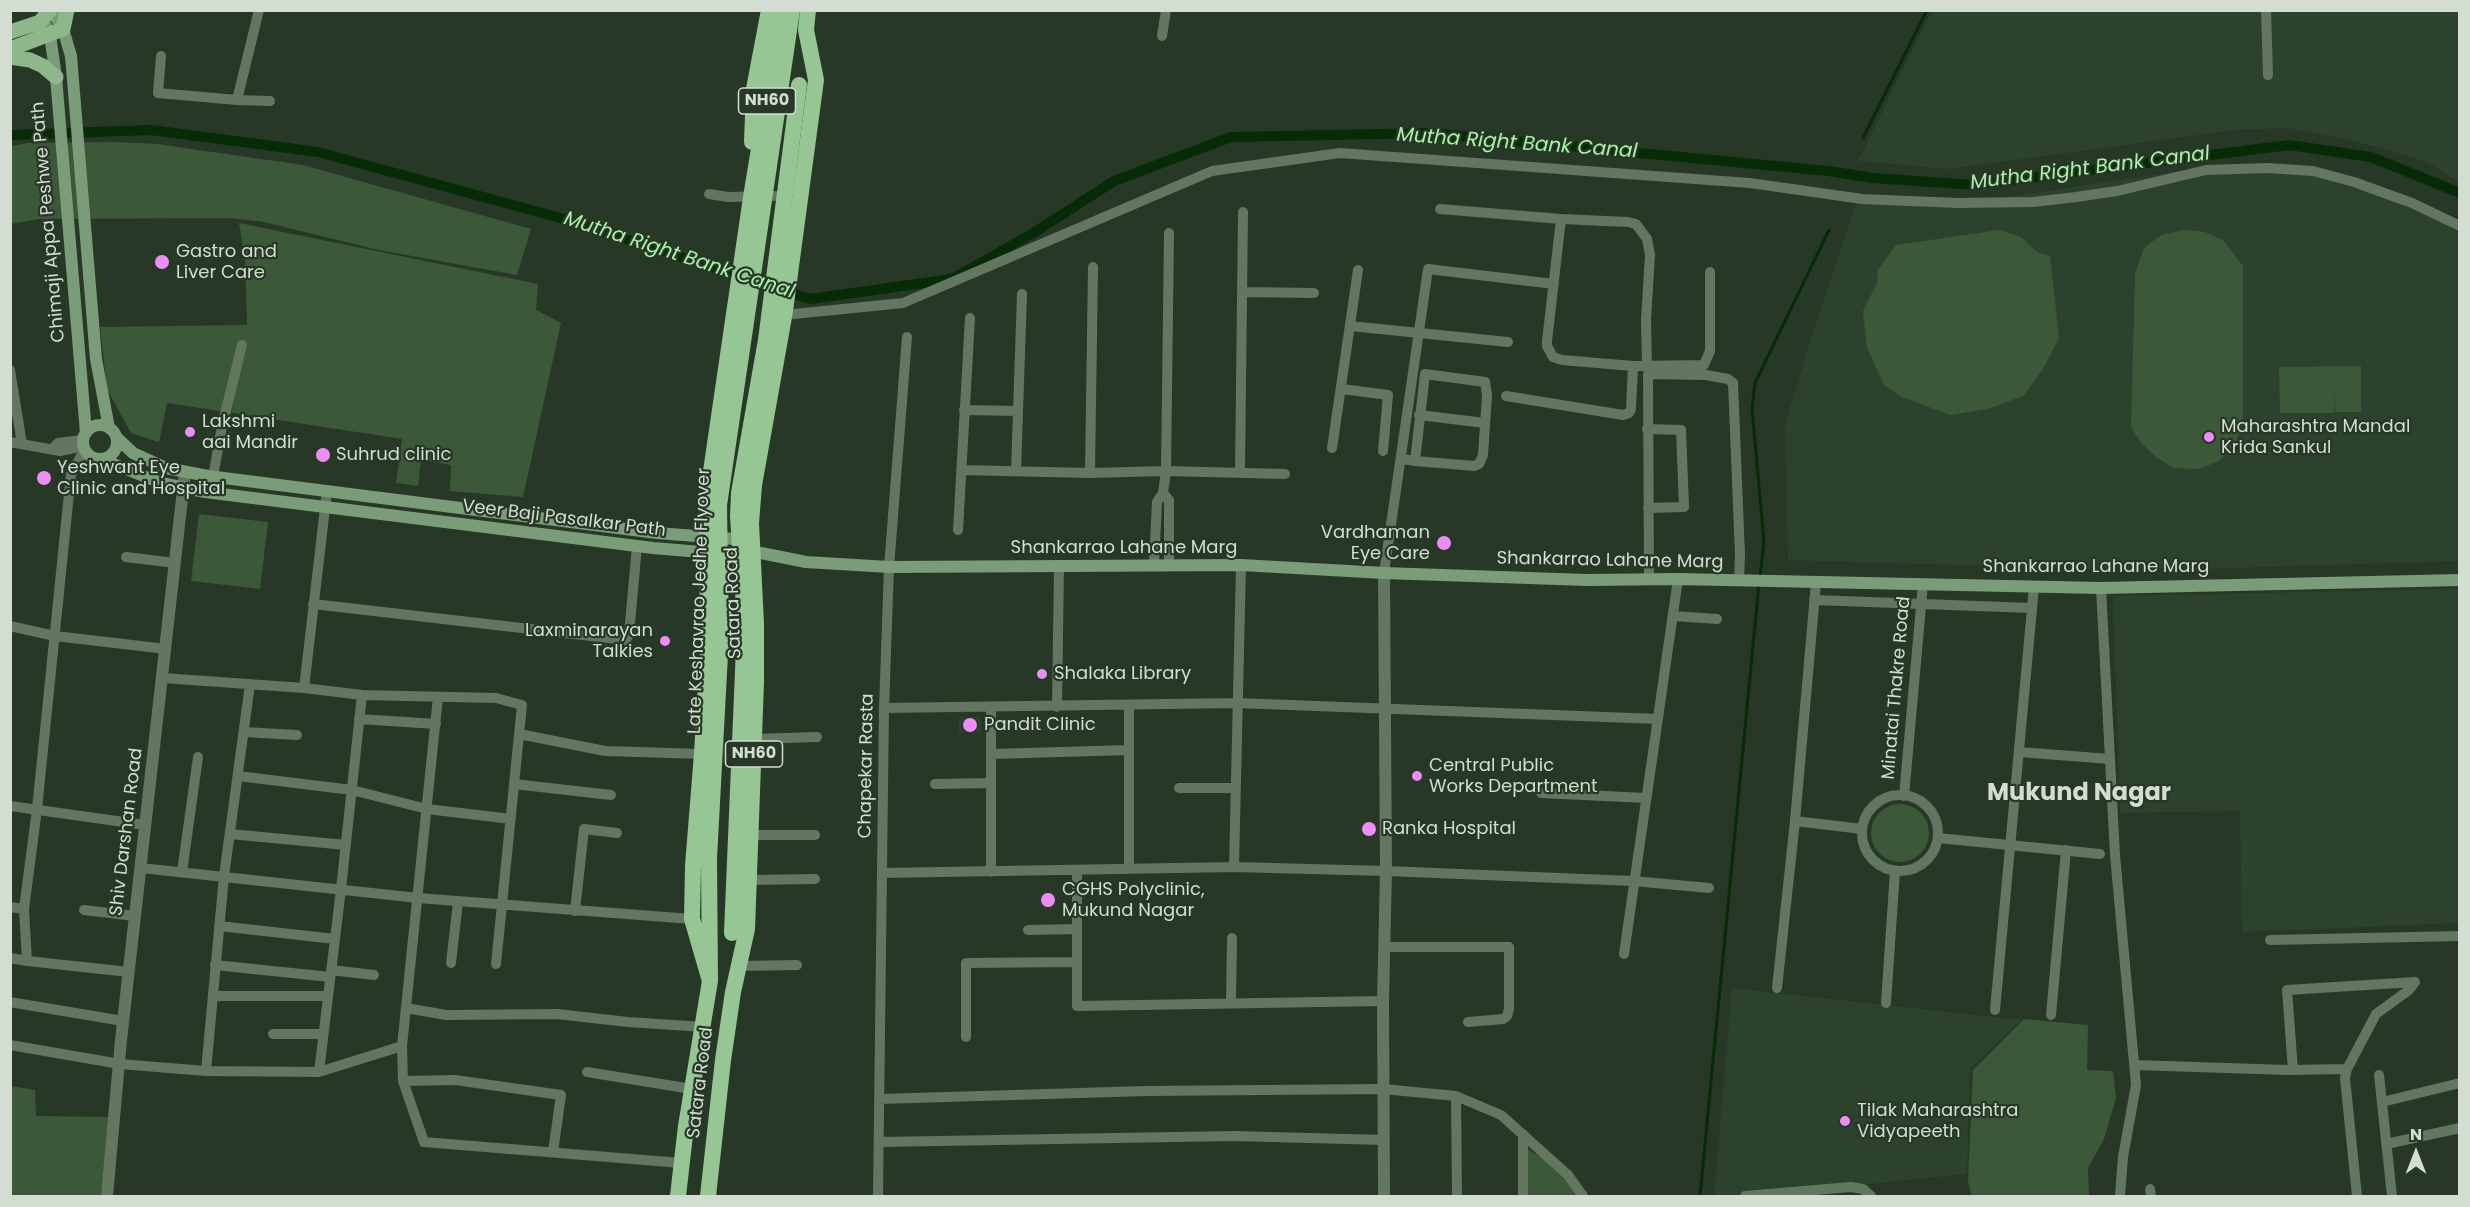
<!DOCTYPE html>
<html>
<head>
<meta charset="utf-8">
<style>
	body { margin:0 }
	#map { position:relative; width:2470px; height:1207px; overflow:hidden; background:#273827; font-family:Poppins,sans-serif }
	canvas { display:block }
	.frame { position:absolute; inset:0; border:12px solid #d3ddd2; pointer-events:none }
	.north { position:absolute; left:2386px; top:1123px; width:60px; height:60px; -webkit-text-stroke:4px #273827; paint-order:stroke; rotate:0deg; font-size:16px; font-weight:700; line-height:24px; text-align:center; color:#d3ddd2 }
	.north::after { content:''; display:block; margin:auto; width:21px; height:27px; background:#d3ddd2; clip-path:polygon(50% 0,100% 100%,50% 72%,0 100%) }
</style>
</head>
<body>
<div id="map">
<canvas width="2470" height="1207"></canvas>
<div class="frame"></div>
<div class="north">N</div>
</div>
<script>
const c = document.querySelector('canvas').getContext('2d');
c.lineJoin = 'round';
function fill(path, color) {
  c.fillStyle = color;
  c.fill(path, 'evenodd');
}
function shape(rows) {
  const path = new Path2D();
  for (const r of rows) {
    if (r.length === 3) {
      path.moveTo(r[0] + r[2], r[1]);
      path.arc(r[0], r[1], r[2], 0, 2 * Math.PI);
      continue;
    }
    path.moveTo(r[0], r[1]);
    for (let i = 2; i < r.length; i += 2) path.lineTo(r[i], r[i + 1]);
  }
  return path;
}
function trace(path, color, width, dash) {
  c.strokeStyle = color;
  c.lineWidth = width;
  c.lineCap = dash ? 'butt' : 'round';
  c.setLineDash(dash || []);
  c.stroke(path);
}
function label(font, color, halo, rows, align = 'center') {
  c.font = font + ' Poppins,sans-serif';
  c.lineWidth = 4.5;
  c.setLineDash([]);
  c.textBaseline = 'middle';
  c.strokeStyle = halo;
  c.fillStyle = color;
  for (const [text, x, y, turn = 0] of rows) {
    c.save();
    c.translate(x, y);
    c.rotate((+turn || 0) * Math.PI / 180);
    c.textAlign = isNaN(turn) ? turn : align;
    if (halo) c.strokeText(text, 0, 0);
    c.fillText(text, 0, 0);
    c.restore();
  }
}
fill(shape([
	[1932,11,2459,11,2459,182,2425,161,2355,141,2288,128,2236,130,1948,169,1858,161],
	[2199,168,2312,171,2414,205,2459,233,2459,561,2202,569,2089,569,1788,560,1785,424,1820,310,1858,200,2009,197],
	[2459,589,2459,923,2242,932,2240,811,2120,813,2113,596],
	[959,717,981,717,981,733,959,733],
	[1732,988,2021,1020,1970,1068,1967,1174,1751,1196,1714,1196]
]), '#2d422c');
fill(shape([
	[115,142,157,144,303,165,531,229,517,275,379,250,264,222,230,218,39,219,11,224,11,146,28,143],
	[239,223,538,284,536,310,561,323,523,497,450,491,451,465,421,460,418,486,396,483,402,439,167,403,159,442,131,433,107,389,100,327,247,325,245,259],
	[1999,230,2021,237,2037,252,2050,256,2059,338,2043,369,2023,396,1988,409,1950,415,1902,397,1884,385,1867,348,1863,311,1878,281,1877,271,1896,245],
	[2183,230,2205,232,2224,241,2243,266,2243,422,2234,447,2219,461,2199,469,2174,468,2157,458,2142,444,2131,427,2135,273,2144,248,2161,235],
	[2361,366,2361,412,2335,412,2334,387,2334,413,2280,413,2279,367],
	[199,514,268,522,260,589,191,581],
	[1900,833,29],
	[2024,1019,2088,1025,2087,1070,2113,1071,2116,1098,2104,1139,2088,1168,2089,1196,1972,1196,1968,1182,1973,1070],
	[11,1086,35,1090,36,1116,115,1117,107,1196,11,1196],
	[1523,1146,1568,1175,1581,1196,1525,1196]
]), '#3b5839');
trace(shape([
	[1863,138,1927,10],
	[1760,577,1764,542,1752,408,1755,383,1829,230],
	[1700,1196,1759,583]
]), '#062b07', 3);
trace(shape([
	[10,135,151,130,318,152,557,217,810,299,952,279,1035,232,1114,181,1231,137,1430,133,1828,171,1874,178,1974,185,2289,145,2371,157,2460,193]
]), '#062b07', 10);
trace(shape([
	[259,10,237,100,270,101],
	[2266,10,2268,75],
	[1162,36,1166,10],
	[161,56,158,93,237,100],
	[709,194,728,197,775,196],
	[1440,209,1561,219,1628,222,1636,224,1647,239,1650,255,1646,320,1647,366],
	[1561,219,1547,341,1547,346,1553,357,1562,360,1633,366,1704,365,1710,351,1710,272],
	[1242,292,1314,293],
	[784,315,903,303,1212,171,1340,153,1750,183,1862,199,1958,203,2033,202,2076,197,2117,191,2206,170,2268,168,2313,171,2354,182,2412,203,2460,226],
	[1350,326,1508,342],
	[10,370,22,444],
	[1342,389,1388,395,1383,451],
	[1506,396,1623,415,1629,413,1631,409,1633,366],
	[964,410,1018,411],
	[1419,415,1485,423],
	[1647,429,1681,430,1684,507,1648,508],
	[10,442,60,451,84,446],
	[1332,448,1358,270],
	[52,449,58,443,82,440],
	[85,449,71,474,37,809,24,909,27,961,129,972],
	[1402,459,1415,461,1474,466,1479,464,1483,455,1487,395,1485,382,1425,374,1415,461],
	[961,470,1090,473,1166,471,1285,474],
	[1016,471,1022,294],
	[1090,473,1093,267],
	[1240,473,1243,212],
	[213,477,222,426,242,345],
	[1163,493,1169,500,1169,564],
	[958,530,970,318],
	[126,557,175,563],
	[1154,564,1157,502,1163,493,1166,471,1169,233],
	[1384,573,1428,269,1554,284],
	[1649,579,1648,374,1706,375,1728,379,1733,383,1740,555,1739,581],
	[1816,583,1795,821,1862,829],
	[2101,588,2115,855,2136,1085,2123,1157,2120,1196],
	[1814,600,2032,608],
	[313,604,626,640,629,634,637,546],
	[1673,616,1717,619],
	[10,626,55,636,166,649],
	[163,678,304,688,362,695,496,698,522,705,496,964],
	[304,688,327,491],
	[991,707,991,872],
	[1057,707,1059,565],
	[884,708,1237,703,1658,719],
	[359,719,436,724],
	[244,732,297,735],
	[519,734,605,751,702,754],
	[754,739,817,737],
	[2019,752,2110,759],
	[992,754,1129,750],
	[238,776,352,790,427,809,511,819],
	[514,784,611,795],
	[935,784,991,783],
	[1179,788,1236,788],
	[1541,793,1646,798],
	[1900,833,38],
	[1904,796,1923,584],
	[10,806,145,825],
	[230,834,346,845],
	[751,835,815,835],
	[1938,838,2100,854],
	[1234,867,1241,565],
	[141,868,418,898,692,919],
	[1129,869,1129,705],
	[1077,871,1077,1006,1383,1001],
	[182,872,198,757],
	[882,873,1234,867,1386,871,1633,881,1709,888],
	[749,880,815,879],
	[10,907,24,909],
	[84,910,135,916],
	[575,911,584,829,617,833],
	[219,926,335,939],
	[1028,930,1077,929],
	[2270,940,2460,936],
	[1384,947,1509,947,1509,1009,1507,1016,1503,1019,1468,1022],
	[1624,954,1678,579],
	[10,958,27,961],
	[451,963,458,902],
	[215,965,330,977],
	[739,966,797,965],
	[331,970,374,975],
	[1777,988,1795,821],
	[213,996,328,996],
	[10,1002,123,1021],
	[1231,1002,1232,938],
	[1886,1003,1895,871],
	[406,1008,446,1015,557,1014,628,1022,704,1027],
	[1995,1010,2034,587],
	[2051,1015,2066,850],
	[273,1034,323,1034],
	[966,1037,966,963,1077,962],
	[10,1045,120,1064,206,1071,319,1072,402,1046,438,697],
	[402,1046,403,1081,424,1142,681,1163],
	[2134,1065,2288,1070,2347,1069,2345,1078,2357,1196],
	[2293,1070,2287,990,2415,982,2409,990,2376,1014,2347,1069],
	[206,1071,224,876,250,684],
	[319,1072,341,889,362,695],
	[587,1072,692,1089],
	[2379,1075,2392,1196],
	[403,1081,455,1080,561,1095,553,1152],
	[1456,1096,1457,1196],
	[880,1099,1146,1091,1383,1089,1456,1096,1501,1115,1568,1175,1583,1196],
	[2382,1102,2460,1083],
	[1523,1134,1523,1196],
	[879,1142,1234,1136,1384,1140],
	[2386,1144,2460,1128],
	[2150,1189,2151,1196],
	[878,1196,884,708,889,567,907,337],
	[1745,1196,1851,1187,1863,1189,1871,1196]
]), '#627660', 10);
trace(shape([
	[107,1196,121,1040,185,472],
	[1384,1196,1383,1001,1386,871,1384,573]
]), '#627660', 12);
trace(shape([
	[51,10,63,29,71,56,96,359,109,428],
	[46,26,50,35,56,77,86,433],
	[100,442,17],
	[117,438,133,453,166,468,208,476,657,533,747,540],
	[101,459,161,483,205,492,653,548,749,556],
	[761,553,806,562,889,567,1241,565,1384,573,1587,580,1678,579,2101,588,2460,580]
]), '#7b9c79', 12);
trace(shape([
	[10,32,40,22,50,10],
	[10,49,63,29,67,10],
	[10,57,30,60,43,66,56,77]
]), '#8eb88c', 15);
trace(shape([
	[752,142,754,89,769,10],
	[710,981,692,919,693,866,702,754,709,632,706,554,709,485,752,191,782,10],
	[678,1196,686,1126,710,981,709,858],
	[708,1196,723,1060,733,992,747,929,756,682,756,624,751,523,754,485,785,311,816,80,806,30,808,10]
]), '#96c694', 16);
trace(shape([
	[709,858,721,636,719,505,792,10],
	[732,933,745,623,738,516,739,493,766,340,799,85]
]), '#96c694', 16);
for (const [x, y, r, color] of [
	[162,262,8,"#ee8cf8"],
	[190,432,6,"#ee8cf8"],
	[2209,437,6,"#ee8cf8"],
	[323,455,8,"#ee8cf8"],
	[44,478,8,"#ee8cf8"],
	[1444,543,8,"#ee8cf8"],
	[665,641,6,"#ee8cf8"],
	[1042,674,6,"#ee8cf8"],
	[970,725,8,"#ee8cf8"],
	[1417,776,6,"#ee8cf8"],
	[1369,829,8,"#ee8cf8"],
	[1048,900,8,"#ee8cf8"],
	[1845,1121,6,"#ee8cf8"]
]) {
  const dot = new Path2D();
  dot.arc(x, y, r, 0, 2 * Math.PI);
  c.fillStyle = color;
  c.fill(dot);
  trace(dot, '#273827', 2);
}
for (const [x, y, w] of [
	[767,101,57],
	[754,754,57]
]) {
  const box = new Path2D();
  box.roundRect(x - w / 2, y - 13, w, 26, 4.5);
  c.fillStyle = '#273827';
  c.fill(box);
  trace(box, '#d3ddd2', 1.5);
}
label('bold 16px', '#d3ddd2', null, [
	["NH60",767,101],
	["NH60",754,754]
]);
label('18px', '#d3ddd2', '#273827', [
	["Chimaji Appa Peshwe Path",49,222,-95],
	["Veer Baji Pasalkar Path",564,519,7],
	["Shankarrao Lahane Marg",1124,548],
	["Shankarrao Lahane Marg",1610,561,1],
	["Shankarrao Lahane Marg",2096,567],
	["Late Keshavrao Jedhe Flyover",700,601,-88],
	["Satara Road",734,603,-92],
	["Minatai Thakre Road",1897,688,-85],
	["Chapekar Rasta",867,766,-89],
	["Shiv Darshan Road",127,832,-83],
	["Satara Road",701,1083,-83]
]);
label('18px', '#d3ddd2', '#273827', [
	["Gastro and",176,252],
	["Liver Care",176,273],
	["Lakshmi",202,422],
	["aai Mandir",202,443],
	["Maharashtra Mandal",2221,427],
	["Krida Sankul",2221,448],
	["Suhrud clinic",336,455],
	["Yeshwant Eye",57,468],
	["Clinic and Hospital",57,489],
	["Vardhaman",1430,533,"right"],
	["Eye Care",1430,554,"right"],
	["Laxminarayan",653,631,"right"],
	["Talkies",653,652,"right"],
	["Shalaka Library",1054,674],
	["Pandit Clinic",984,725],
	["Central Public",1429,766],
	["Works Department",1429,787],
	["Ranka Hospital",1382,829],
	["CGHS Polyclinic,",1062,890],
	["Mukund Nagar",1062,911],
	["Tilak Maharashtra",1857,1111],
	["Vidyapeeth",1857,1132]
], 'left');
label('italic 20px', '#abf1a8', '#273827', [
	["Mutha Right Bank Canal",1517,144,4],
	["Mutha Right Bank Canal",2090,169,-7],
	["Mutha Right Bank Canal",679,256,18]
]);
label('bold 24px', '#d3ddd2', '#273827', [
	["Mukund Nagar",2079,794]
]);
</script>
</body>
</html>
